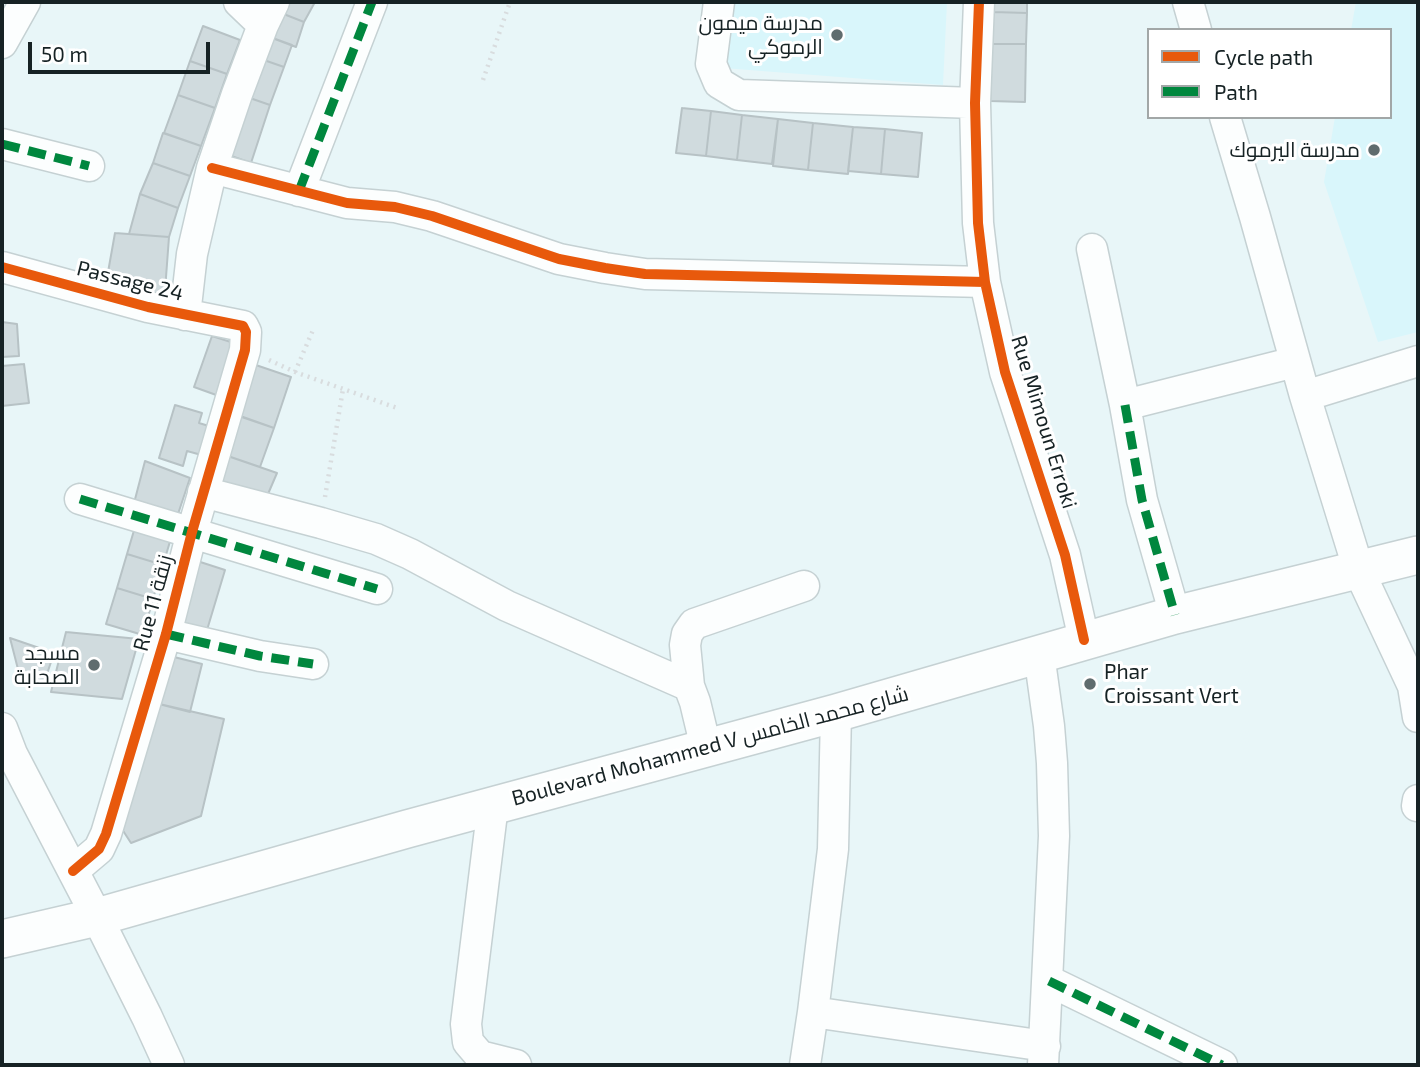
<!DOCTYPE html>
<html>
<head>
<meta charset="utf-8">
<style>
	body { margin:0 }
	#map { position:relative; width:1420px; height:1067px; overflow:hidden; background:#e8f6f8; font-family:"Exo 2",sans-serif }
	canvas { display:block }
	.frame { position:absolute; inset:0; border:4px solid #162224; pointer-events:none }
	.legend { position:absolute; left:1147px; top:28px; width:245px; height:91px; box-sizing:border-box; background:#fff; border:2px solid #a2a7a7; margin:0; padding:9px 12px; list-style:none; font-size:21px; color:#162224 }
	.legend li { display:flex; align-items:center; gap:14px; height:35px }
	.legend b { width:35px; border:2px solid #a2a7a7 }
	.scale { position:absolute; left:28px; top:42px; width:182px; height:32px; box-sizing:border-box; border:4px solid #162224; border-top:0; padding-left:9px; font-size:21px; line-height:24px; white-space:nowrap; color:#162224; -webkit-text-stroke:5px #fff; paint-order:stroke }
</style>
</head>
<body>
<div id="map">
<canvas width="1420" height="1067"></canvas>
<div class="frame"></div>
<ul class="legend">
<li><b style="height:9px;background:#e8590c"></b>Cycle path</li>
<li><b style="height:9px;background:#00873e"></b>Path</li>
</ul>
<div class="scale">50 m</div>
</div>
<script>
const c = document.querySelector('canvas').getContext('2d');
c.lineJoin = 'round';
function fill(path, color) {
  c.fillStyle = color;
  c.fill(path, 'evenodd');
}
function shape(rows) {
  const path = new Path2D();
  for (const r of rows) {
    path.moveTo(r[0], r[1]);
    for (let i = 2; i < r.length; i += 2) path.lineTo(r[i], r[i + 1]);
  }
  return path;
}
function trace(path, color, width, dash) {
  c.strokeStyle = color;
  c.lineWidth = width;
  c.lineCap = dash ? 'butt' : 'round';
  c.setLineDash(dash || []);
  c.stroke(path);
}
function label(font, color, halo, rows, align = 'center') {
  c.font = font + ' "Exo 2",Cairo,sans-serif';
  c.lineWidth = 6;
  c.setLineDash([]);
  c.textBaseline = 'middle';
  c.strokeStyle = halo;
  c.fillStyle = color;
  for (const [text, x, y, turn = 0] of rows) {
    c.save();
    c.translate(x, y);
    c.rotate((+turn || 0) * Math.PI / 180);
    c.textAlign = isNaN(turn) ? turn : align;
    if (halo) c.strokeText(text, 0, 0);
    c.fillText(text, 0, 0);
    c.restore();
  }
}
fill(shape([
	[734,2,947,2,943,85,723,68],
	[1356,2,1418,2,1418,332,1378,342,1324,182,1335,117,1390,117,1390,30,1351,30]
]), '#d9f6fb');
const building = shape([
	[280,2,315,2,304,22,276,11,280,2],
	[993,2,1027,2,1027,13,993,12,993,2],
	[276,11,304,22,296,47,267,36,276,11],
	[993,12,1027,13,1026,44,992,44,993,12],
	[203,26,240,40,227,74,190,61,203,26],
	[267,36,292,45,284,67,258,58,267,36],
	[992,44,1026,44,1025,102,990,101,992,44],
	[258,58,284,67,270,105,244,96,258,58],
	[190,61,227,74,215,108,178,95,190,61],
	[178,95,215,108,201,146,164,133,178,95],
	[244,96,270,105,251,163,223,153,244,96],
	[682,108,711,111,706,156,676,153,682,108],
	[711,111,742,115,737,160,706,156,711,111],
	[742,115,778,119,772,164,737,160,742,115],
	[778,119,813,123,808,170,773,166,778,119],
	[813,123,853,127,848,174,808,170,813,123],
	[853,127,885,129,881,174,848,171,853,127],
	[885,129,922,133,918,177,881,174,885,129],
	[163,133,201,146,190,176,153,163,163,133],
	[153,163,190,176,178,208,140,194,153,163],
	[140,194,178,208,169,237,129,234,140,194],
	[115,233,169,237,164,304,105,289,115,233],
	[2,322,17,324,19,356,2,357,2,322],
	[212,336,237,344,219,396,194,387,212,336],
	[247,362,291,377,274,428,229,412,247,362],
	[24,364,29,403,2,406,2,366,24,364],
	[175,405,202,413,199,423,212,427,205,456,187,451,183,466,159,458,175,405],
	[233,414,274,428,260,467,219,453,233,414],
	[219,453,277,473,268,494,215,489,219,453],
	[145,461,190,478,178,514,133,507,145,461],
	[138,517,174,528,163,565,127,554,138,517],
	[127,554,163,565,153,599,117,588,127,554],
	[191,559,225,570,204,640,169,629,191,559],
	[117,588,153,599,143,635,106,624,117,588],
	[66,632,139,639,122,699,51,692,66,632],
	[10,638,54,653,43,686,20,677,10,638],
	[166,655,202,664,190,712,155,703,166,655],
	[155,703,224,719,201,816,131,843,120,826,155,703]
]);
fill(building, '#d0dbde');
trace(building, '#b7c2c5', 2);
const minor = shape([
	[239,2,263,25],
	[719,2,711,64,719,83,739,95,975,103],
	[979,2,975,103,978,223,985,282,1005,372,1065,555,1084,640],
	[1188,2,1196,30],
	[2,43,25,2],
	[1225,117,1255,217,1305,396,1359,571,1413,686,1418,717],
	[2,144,89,166],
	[212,168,347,203,395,207,432,216,559,259,605,268,645,274,985,282],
	[299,191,372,2],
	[1092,249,1125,405,1295,362],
	[2,267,148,307,243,326,246,332,245,350,192,532,166,634,106,834,99,849,73,871],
	[185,315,192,254,212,168,237,94,263,25,274,2],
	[1305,396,1418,361],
	[1125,405,1142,500,1175,615],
	[203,492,321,523,376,539,410,554,507,606,689,686,695,702,706,748],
	[80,499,377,589],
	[166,634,260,656,313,664],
	[1039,654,1049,726,1052,763,1054,836,1043,1065],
	[689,686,685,645,687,634,694,624,804,586],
	[2,728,12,754,97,917,147,1017,169,1065],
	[1418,800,1417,806,1418,806],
	[493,805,466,1024,468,1042,480,1056,516,1065],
	[1049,981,1222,1065],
	[813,1012,1045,1046],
	[805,1065,813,1012,833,849,836,713]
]);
const major = shape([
	[2,939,97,917,407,829,836,713,1175,615,1418,555]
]);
trace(minor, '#c5d1d3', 33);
trace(major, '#c5d1d3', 40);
trace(shape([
	[483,80,510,2],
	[269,360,295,372,400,409],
	[295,372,313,330],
	[325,497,343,389]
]), '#d8dcde', 4.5, [2, 5]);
trace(minor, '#fcfefe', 30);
trace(major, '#fcfefe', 37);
trace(shape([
	[2,144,89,166],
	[299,191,372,2],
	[1125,405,1142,500,1175,615],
	[80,499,377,589],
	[166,634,260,656,313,664],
	[1049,981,1222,1065]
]), '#00873e', 9, [18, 9]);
trace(shape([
	[979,2,975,103,978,223,985,282,1005,372,1065,555,1084,640],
	[212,168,347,203,395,207,432,216,559,259,605,268,645,274,985,282],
	[2,267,148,307,243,326,246,332,245,350,192,532,166,634,106,834,99,849,73,871]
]), '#e8590c', 10);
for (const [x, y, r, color] of [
	[837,35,7,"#606c6e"],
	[1374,150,7,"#606c6e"],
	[94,665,7,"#606c6e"],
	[1090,684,7,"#606c6e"]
]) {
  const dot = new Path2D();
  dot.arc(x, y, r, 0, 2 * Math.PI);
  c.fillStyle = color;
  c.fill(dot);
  trace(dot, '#fff', 2.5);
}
label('21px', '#162224', '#fff', [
	["مدرسة ميمون",823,23],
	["الرموكي",823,47],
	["مدرسة اليرموك",1360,150],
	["مسجد",80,653],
	["الصحابة",80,677],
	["Phar",1104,672,"left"],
	["Croissant Vert",1104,696,"left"]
], 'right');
label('21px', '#162224', '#fff', [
	["Passage 24",130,281,14],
	["Rue Mimoun Erroki",1044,422,73],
	["Rue 11 زنقة",153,603,-75],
	["Boulevard Mohammed V شارع محمد الخامس",710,746,-15]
]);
</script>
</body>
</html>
